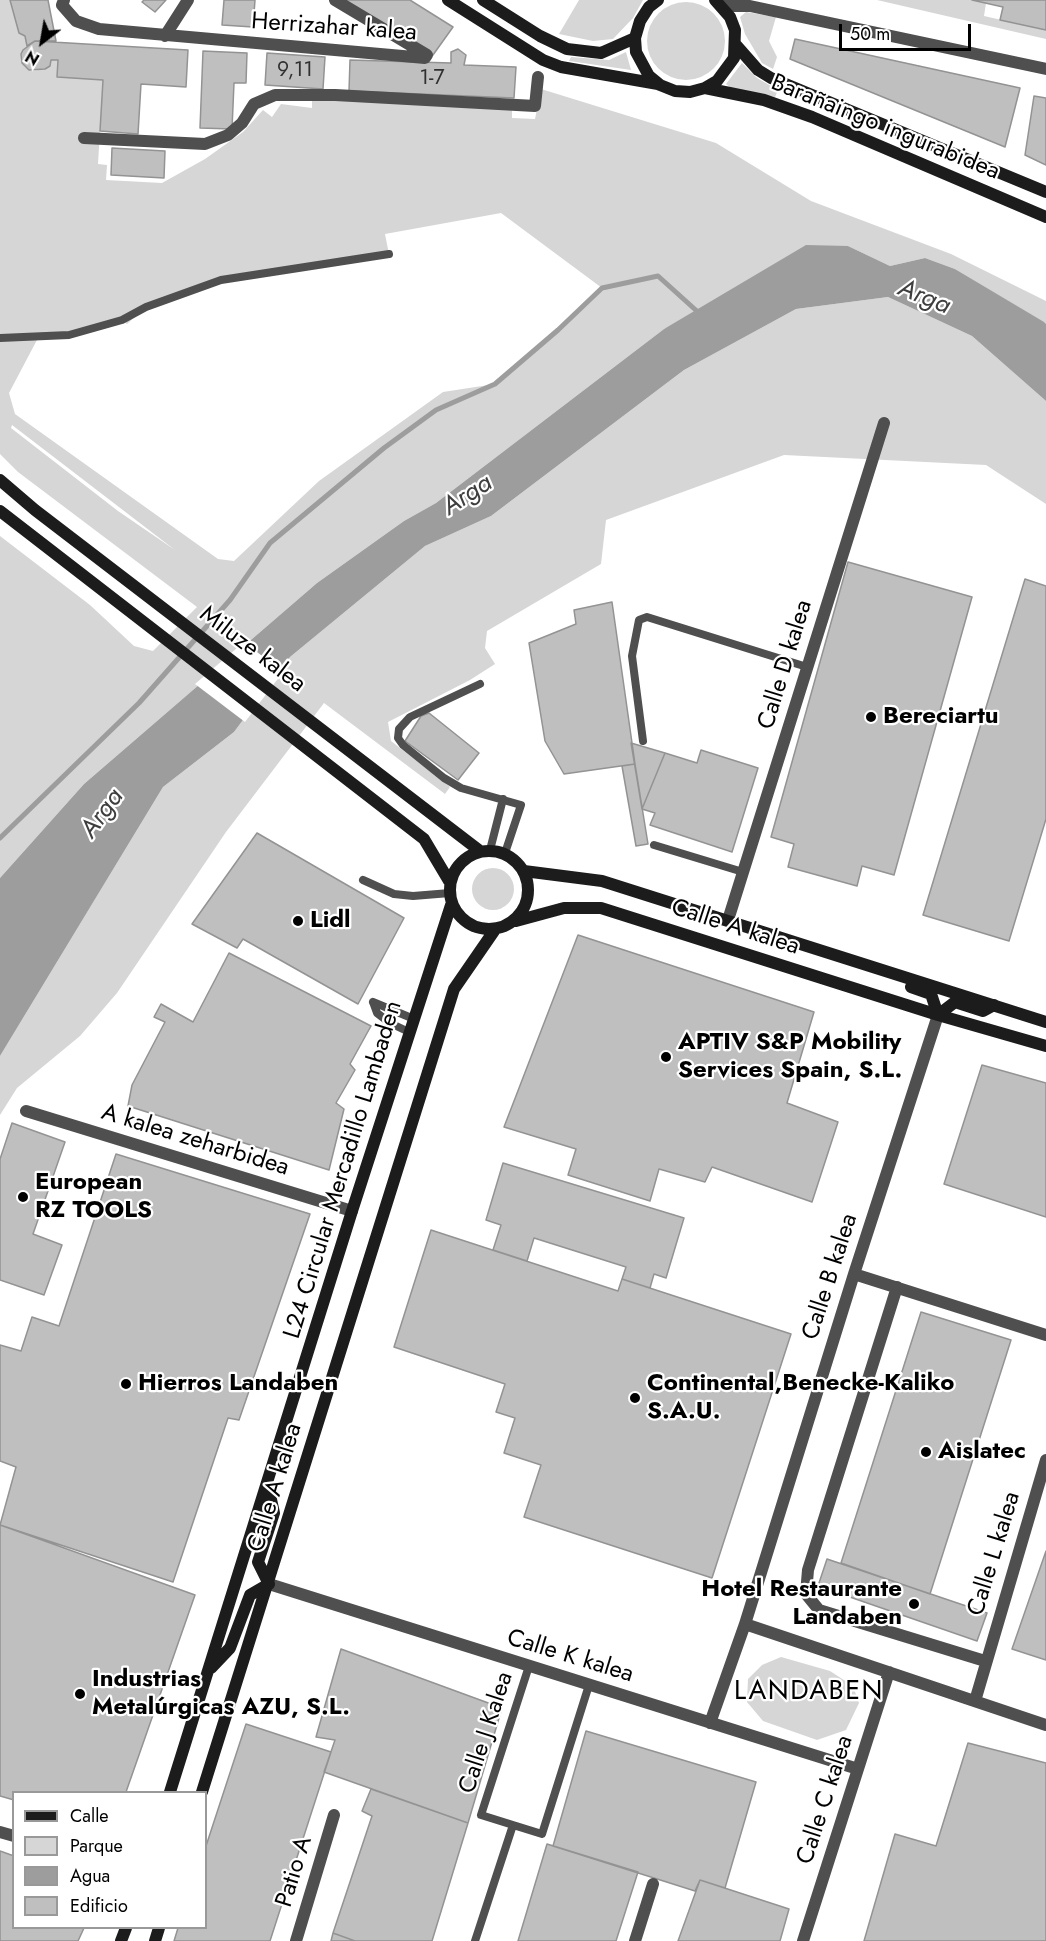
<!DOCTYPE html>
<html>
<head>
<meta charset="utf-8">
<style>
	body { margin:0 }
	#map { position:relative; width:1046px; height:1941px; overflow:hidden; background:#fff; font-family:Jost,sans-serif }
	canvas { display:block }
	.legend { position:absolute; left:12px; top:1791px; width:195px; height:138px; box-sizing:border-box; background:#fff; border:2px solid #999; margin:0; padding:8px 10px; list-style:none; font-size:18px; color:#000 }
	.legend li { display:flex; align-items:center; gap:12px; height:30px }
	.legend b { width:30px; border:2px solid #999 }
	.north { position:absolute; left:12px; top:12px; width:60px; height:60px; -webkit-text-stroke:4px #fff; paint-order:stroke; rotate:211deg; font-size:16px; font-weight:700; line-height:24px; text-align:center; color:#000 }
	.north::after { content:''; display:block; margin:auto; width:21px; height:27px; background:#000; clip-path:polygon(50% 0,100% 100%,50% 72%,0 100%) }
	.scale { position:absolute; left:839px; top:24px; width:132px; height:27px; box-sizing:border-box; border:3px solid #000; border-top:0; padding-left:8px; font-size:18px; line-height:21px; white-space:nowrap; color:#000; -webkit-text-stroke:4px #fff; paint-order:stroke }
</style>
</head>
<body>
<div id="map">
<canvas width="1046" height="1941"></canvas>
<ul class="legend">
<li><b style="height:8px;background:#1c1c1c"></b>Calle</li>
<li><b style="height:16px;background:#d6d6d6"></b>Parque</li>
<li><b style="height:16px;background:#9d9d9d"></b>Agua</li>
<li><b style="height:16px;background:#bfbfbf"></b>Edificio</li>
</ul>
<div class="north">N</div>
<div class="scale">50 m</div>
</div>
<script>
const c = document.querySelector('canvas').getContext('2d');
c.lineJoin = 'round';
function fill(path, color) {
  c.fillStyle = color;
  c.fill(path, 'evenodd');
}
function shape(rows) {
  const path = new Path2D();
  for (const r of rows) {
    if (r.length === 3) {
      path.moveTo(r[0] + r[2], r[1]);
      path.arc(r[0], r[1], r[2], 0, 2 * Math.PI);
      continue;
    }
    path.moveTo(r[0], r[1]);
    for (let i = 2; i < r.length; i += 2) path.lineTo(r[i], r[i + 1]);
  }
  return path;
}
function trace(path, color, width, dash) {
  c.strokeStyle = color;
  c.lineWidth = width;
  c.lineCap = dash ? 'butt' : 'round';
  c.setLineDash(dash || []);
  c.stroke(path);
}
function label(font, color, halo, rows, align = 'center') {
  c.font = font + ' Jost,sans-serif';
  c.lineWidth = 4.5;
  c.setLineDash([]);
  c.textBaseline = 'middle';
  c.strokeStyle = halo;
  c.fillStyle = color;
  for (const [text, x, y, turn = 0] of rows) {
    c.save();
    c.translate(x, y);
    c.rotate((+turn || 0) * Math.PI / 180);
    c.textAlign = isNaN(turn) ? turn : align;
    if (halo) c.strokeText(text, 0, 0);
    c.fillText(text, 0, 0);
    c.restore();
  }
}
fill(shape([
	[0,0,10,0,19,33,25,36,27,46,23,50,21,59,25,67,32,71,45,69,50,66,51,60,58,60,57,77,103,80,98,164,107,165,106,180,162,183,205,159,243,132,263,110,272,117,281,104,312,108,312,100,337,100,512,110,512,118,535,119,541,89,716,143,811,201,951,254,1046,301,1046,324,955,269,925,258,890,266,848,246,664,329,436,503,404,521,317,583,84,784,0,878,0,536,90,605,134,646,153,651,197,607,18,472,0,454],
	[501,213,602,288,495,384,443,392,319,481,234,561,218,559,15,414,9,393,38,338,122,320,127,324,146,307,233,278,389,254,385,234],
	[12,425,175,550,118,511,11,428],
	[579,0,643,0,633,18,613,39,593,41,559,34],
	[877,0,972,0,986,3,984,16,1046,30,1046,39],
	[686,41,39],
	[746,12,776,17,769,41,777,57,773,69,762,63,745,34,740,17],
	[626,52,631,70,569,61,571,57,609,60],
	[742,63,757,78,778,90,775,97,732,89,726,84],
	[888,297,972,336,1046,401,1046,504,986,465,784,455,606,520,601,564,487,631,485,648,495,664,470,680,388,722,391,741,450,787,445,794,324,703,226,832,117,993,80,1036,17,1088,0,1115,0,1056,163,787,234,732,290,657,425,546,491,516,684,370,796,309],
	[493,889,21],
	[781,1657,830,1671,853,1686,859,1703,846,1730,817,1740,763,1721,747,1702,748,1679,762,1665]
]), '#d6d6d6');
fill(shape([
	[806,245,848,246,890,266,925,258,955,269,1044,322,1046,324,1046,401,972,336,888,297,796,309,684,370,491,516,425,546,290,657,234,732,163,787,0,1056,0,878,84,784,317,583,404,521,436,503,664,329]
]), '#9d9d9d');
fill(shape([
	[244,642,283,672,245,722,195,684]
]), '#fff');
trace(shape([
	[0,838,139,703,230,600,270,543,384,448,436,410,495,384,558,330,602,288,658,276,699,313]
]), '#9d9d9d', 5);
const building = shape([
	[10,0,48,0,56,41,35,41,27,46,25,36,19,33,10,0],
	[144,0,166,0,155,12,142,2,144,0],
	[224,0,255,0,253,27,222,25,224,0],
	[345,0,410,0,453,27,433,55,345,0],
	[972,0,1046,0,1046,30,1000,20,1003,7,972,0],
	[795,39,1020,88,1005,147,790,59,795,39],
	[35,41,188,50,186,87,141,84,138,134,100,131,103,80,57,77,58,60,51,60,50,66,45,69,29,70,22,63,21,54,23,50,35,41],
	[458,49,466,55,464,65,516,67,514,98,349,91,350,60,451,63,451,52,458,49],
	[203,51,247,53,246,83,234,83,232,129,200,128,203,51],
	[267,53,325,57,323,89,265,85,267,53],
	[1034,96,1046,98,1046,165,1025,155,1034,96],
	[112,148,165,151,164,178,111,175,112,148],
	[848,562,972,597,894,875,862,866,857,886,788,867,794,844,771,837,848,562],
	[1025,579,1046,586,1046,819,1009,941,923,915,1025,579],
	[612,602,635,764,564,774,545,741,529,643,576,624,574,610,612,602],
	[429,713,479,753,458,780,405,741,421,716,429,713],
	[631,743,665,753,642,809,631,743],
	[701,750,758,768,732,852,650,825,655,813,642,809,665,753,697,763,701,750],
	[635,764,648,844,636,846,622,766,635,764],
	[257,833,404,918,358,1004,243,939,237,948,192,924,257,833],
	[578,935,814,1012,787,1103,838,1122,812,1202,712,1167,705,1182,659,1169,650,1201,568,1175,576,1149,504,1127,578,935],
	[229,953,371,1026,350,1064,355,1070,336,1103,344,1109,329,1170,128,1106,132,1085,165,1022,154,1017,161,1004,193,1022,229,953],
	[982,1065,1046,1083,1046,1217,944,1184,982,1065],
	[12,1123,65,1142,33,1234,62,1245,44,1295,0,1280,0,1159,12,1123],
	[116,1154,310,1214,239,1420,228,1418,173,1582,0,1525,16,1467,0,1461,0,1345,21,1351,32,1317,59,1326,116,1154],
	[503,1163,684,1218,666,1278,654,1274,650,1288,622,1279,626,1267,534,1238,527,1261,493,1250,501,1225,486,1220,503,1163],
	[431,1230,618,1291,622,1279,791,1334,712,1578,524,1517,541,1465,504,1453,515,1418,496,1412,505,1384,394,1347,431,1230],
	[921,1312,1011,1340,930,1594,841,1563,921,1312],
	[0,1525,195,1595,126,1792,14,1792,14,1800,0,1796,0,1525],
	[1046,1551,1046,1660,1012,1649,1046,1551],
	[827,1559,987,1613,977,1641,818,1586,827,1559],
	[341,1649,502,1708,468,1823,324,1772,335,1740,316,1737,341,1649],
	[246,1724,331,1752,270,1941,174,1941,178,1928,206,1928,206,1846,246,1724],
	[586,1731,756,1782,725,1888,700,1880,695,1891,553,1846,586,1731],
	[968,1743,1046,1763,1046,1941,864,1941,895,1834,936,1846,968,1743],
	[371,1789,468,1823,432,1941,355,1941,333,1933,372,1816,362,1811,371,1789],
	[547,1844,638,1872,616,1941,518,1941,547,1844],
	[0,1851,14,1856,14,1928,84,1928,78,1941,0,1941,0,1851],
	[700,1880,789,1909,780,1941,678,1941,700,1880],
	[333,1933,355,1941,331,1941,333,1933]
]);
fill(building, '#bfbfbf');
trace(building, '#939393', 1.5);
trace(shape([
	[0,338,69,335,122,320,146,307,221,280,389,254],
	[480,684,410,717,399,729,398,738,403,745,444,778,461,788,521,805,505,853],
	[643,741,632,656,639,620,647,617,807,667],
	[654,845,743,872],
	[490,850,503,799],
	[363,880,394,894,413,896,450,893],
	[373,1002,377,1013,390,1023,409,1032],
	[373,1002,414,1019],
	[513,1825,542,1834,589,1685],
	[475,1941,513,1825,481,1815,529,1666]
]), '#4f4f4f', 8);
trace(shape([
	[64,0,62,5,76,21,99,29,425,58,427,55,335,0],
	[721,6,750,6,1046,69],
	[165,36,188,0],
	[84,138,205,144,228,135,242,123,254,104,275,95,335,95,535,106,538,77],
	[728,920,884,423],
	[26,1111,352,1211],
	[854,1274,1046,1335],
	[897,1287,808,1570,806,1594,819,1610,985,1661],
	[269,1584,858,1769],
	[745,1624,1046,1725],
	[975,1701,1046,1460],
	[710,1723,745,1624,854,1274,938,1015],
	[0,1832,14,1836],
	[296,1941,334,1815],
	[635,1941,653,1884],
	[803,1941,889,1672]
]), '#4f4f4f', 12);
trace(shape([
	[448,0,543,60,561,67,658,84],
	[483,0,540,36,567,49,601,53,635,38],
	[658,0,649,7,640,21,635,38,636,52,649,76,660,85,675,91,690,92,705,88,717,81,734,58,735,30,730,17,715,0],
	[736,45,758,70,771,78,1046,192],
	[705,88,764,100,812,117,1046,217],
	[0,480,35,510,480,851],
	[0,511,424,839,449,881],
	[489,890,39],
	[524,871,602,881,1046,1022],
	[516,921,564,908,601,908,938,1015,1046,1046],
	[911,987,931,994,938,1015],
	[938,1015,955,1002,983,1011,994,1005],
	[211,1668,230,1648,250,1595,269,1584,258,1562,274,1513,268,1486],
	[170,1792,352,1211,451,905],
	[202,1792,454,989,494,931],
	[121,1941,126,1928],
	[155,1941,159,1928]
]), '#1c1c1c', 12);
for (const [x, y, r, color] of [
	[871,717,6,"#000"],
	[298,921,6,"#000"],
	[666,1057,6,"#000"],
	[23,1197,6,"#000"],
	[126,1384,6,"#000"],
	[635,1398,6,"#000"],
	[926,1452,6,"#000"],
	[914,1604,6,"#000"],
	[80,1694,6,"#000"]
]) {
  const dot = new Path2D();
  dot.arc(x, y, r, 0, 2 * Math.PI);
  c.fillStyle = color;
  c.fill(dot);
  trace(dot, '#fff', 2);
}
label('21px', '#303030', null, [
	["9,11",295,71],
	["1-7",432,79]
]);
label('24px', '#000', '#fff', [
	["Herrizahar kalea",334,28,4],
	["Barañaingo ingurabidea",885,128,22],
	["Miluze kalea",252,650,37],
	["Calle D kalea",786,665,-73],
	["Calle A kalea",735,928,18],
	["A kalea zeharbidea",195,1141,17],
	["L24 Circular Mercadillo Lambaden",344,1170,-73],
	["Calle B kalea",831,1277,-72],
	["Calle A kalea",276,1488,-73],
	["Calle L kalea",995,1554,-73],
	["Calle K kalea",570,1657,17],
	["Calle J Kalea",487,1733,-72],
	["Calle C kalea",826,1800,-72],
	["Patio A",295,1872,-73]
]);
label('bold 24px', '#000', '#fff', [
	["Bereciartu",883,717],
	["Lidl",310,921],
	["APTIV S&P Mobility",678,1043],
	["Services Spain, S.L.",678,1071],
	["European",35,1183],
	["RZ TOOLS",35,1211],
	["Hierros Landaben",138,1384],
	["Continental,Benecke-Kaliko",647,1384],
	["S.A.U.",647,1412],
	["Aislatec",938,1452],
	["Hotel Restaurante",902,1590,"right"],
	["Landaben",902,1618,"right"],
	["Industrias",92,1680],
	["Metalúrgicas AZU, S.L.",92,1708]
], 'left');
label('italic 26px', '#3e3e3e', '#fff', [
	["Arga",924,298,22],
	["Arga",468,496,-33],
	["Arga",103,814,-54]
]);
c.letterSpacing = '1.5px';
label('27px', '#000', '#fff', [
	["LANDABEN",809,1692]
]);
c.letterSpacing = '0px';
</script>
</body>
</html>
